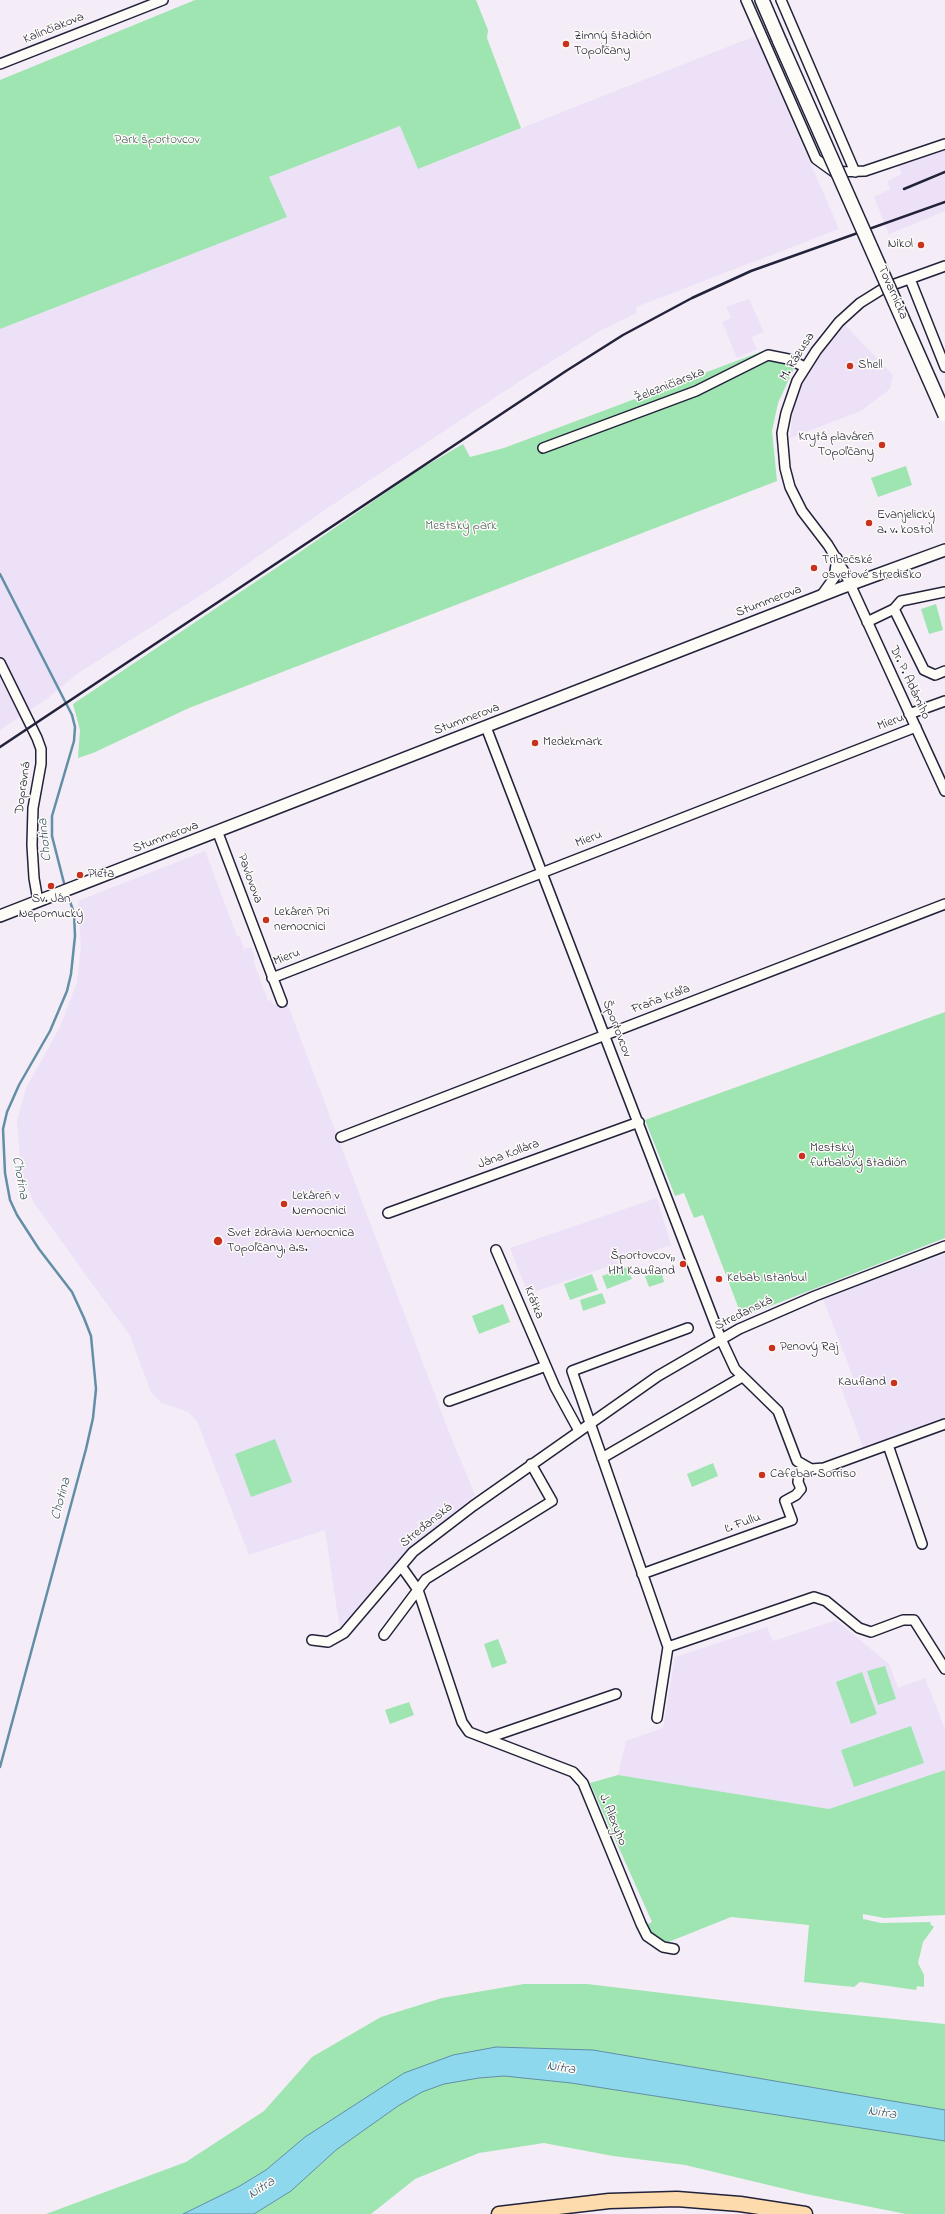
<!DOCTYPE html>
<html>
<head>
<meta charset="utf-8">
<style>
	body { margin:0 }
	canvas { display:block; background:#f4ecf7 }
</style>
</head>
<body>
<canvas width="945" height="2214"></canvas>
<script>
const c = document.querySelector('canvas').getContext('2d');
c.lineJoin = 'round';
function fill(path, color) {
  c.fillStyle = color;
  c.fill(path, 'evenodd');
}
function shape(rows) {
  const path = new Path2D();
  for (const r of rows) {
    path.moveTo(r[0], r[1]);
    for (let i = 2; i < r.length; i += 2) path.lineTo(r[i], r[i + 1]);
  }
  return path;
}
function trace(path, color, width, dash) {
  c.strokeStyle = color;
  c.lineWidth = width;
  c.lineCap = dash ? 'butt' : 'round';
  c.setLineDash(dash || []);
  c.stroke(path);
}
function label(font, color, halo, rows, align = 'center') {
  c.font = font + ' "Indie Flower",sans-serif';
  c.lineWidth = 3;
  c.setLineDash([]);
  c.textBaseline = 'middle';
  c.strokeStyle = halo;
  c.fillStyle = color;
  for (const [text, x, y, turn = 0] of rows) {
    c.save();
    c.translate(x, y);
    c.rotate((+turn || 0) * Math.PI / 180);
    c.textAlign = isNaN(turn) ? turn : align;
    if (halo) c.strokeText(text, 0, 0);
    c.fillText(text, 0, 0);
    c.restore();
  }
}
fill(shape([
	[755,36,839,229,636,307,637,313,600,331,520,381,329,507,220,583,77,674,48,698,0,730,0,329,287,217,269,177,401,126,418,169],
	[945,150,945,211,889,234,874,197,890,189,887,181,902,174,898,166],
	[749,299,764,332,751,337,757,349,737,358,722,322,731,318,726,307],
	[844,324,893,375,890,389,861,411,790,438,793,411,803,380,822,350],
	[205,851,237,936,239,936,244,948,242,950,251,947,255,958,253,960,268,1001,271,1000,274,1005,286,1000,449,1432,475,1495,399,1560,340,1630,325,1530,249,1555,197,1421,188,1412,162,1403,151,1392,130,1336,34,1203,21,1172,17,1121,26,1088,60,1027,77,982,81,946,78,901],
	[657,1198,671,1245,528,1294,510,1248],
	[945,1254,945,1417,863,1447,839,1382,853,1377,823,1299],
	[836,1620,889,1664,898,1688,925,1678,945,1729,945,1770,829,1809,618,1775,626,1741,663,1728,675,1657,767,1627,773,1641]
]), '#ede1f7');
fill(shape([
	[195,0,476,0,488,30,487,38,521,128,418,169,400,126,269,177,287,217,0,329,0,80],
	[763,351,794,368,778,403,772,431,777,481,189,708,93,753,78,758,80,730,73,704,297,554,417,471,463,444,470,457,504,448],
	[906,466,912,485,878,497,871,478],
	[936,604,943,630,929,634,921,609],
	[945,1012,945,1238,742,1317,703,1215,694,1218,684,1193,675,1196,645,1120],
	[627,1267,632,1279,607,1289,602,1276],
	[661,1271,664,1282,649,1287,645,1276],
	[592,1274,598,1290,570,1300,564,1284],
	[602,1293,606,1303,583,1311,580,1300],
	[503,1304,510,1322,479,1334,472,1316],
	[275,1439,292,1482,251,1497,235,1454],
	[713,1463,718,1476,692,1487,687,1474],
	[498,1639,507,1663,492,1668,484,1644],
	[885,1666,896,1699,878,1705,867,1671],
	[862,1672,877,1714,851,1724,836,1682],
	[409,1702,414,1715,390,1724,385,1710],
	[911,1726,924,1763,854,1787,841,1750],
	[945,1770,945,1915,884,1918,863,1914,863,1919,881,1923,931,1922,930,1924,934,1927,923,1942,918,1963,924,1975,924,1987,917,1986,916,1990,860,1982,854,1987,804,1982,809,1925,731,1917,666,1943,653,1940,646,1925,652,1922,590,1783,618,1775,829,1809],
	[524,1984,587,1984,805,2010,945,2024,945,2214,906,2214,806,2194,685,2165,613,2156,544,2143,479,2153,415,2179,371,2214,46,2214,186,2162,264,2111,312,2057,381,2017,442,1998]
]), '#9fe5b1');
const water = shape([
	[496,2047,593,2050,945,2110,945,2141,571,2083,504,2076,479,2078,444,2084,422,2092,398,2106,336,2150,291,2191,254,2214,183,2214,238,2187,266,2170,305,2137,404,2073,453,2055,496,2047]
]);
fill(water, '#8dd8ed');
trace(water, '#628fa6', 1);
trace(shape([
	[0,574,72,715,75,727,74,741,52,816,52,836,65,887],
	[0,1767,86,1449,93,1418,96,1389,91,1336,84,1318,72,1292,39,1249,17,1215,10,1200,5,1173,3,1129,7,1112,19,1085,50,1031,67,991,71,974,75,936,74,913,67,893]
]), '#628fa6', 2.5);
const minor = shape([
	[746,0,816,159,834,172,865,171,945,144],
	[781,0,855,172],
	[0,64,163,0],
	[945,266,884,288,860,303,839,322,816,351,797,381,786,413,782,433,785,468,790,487,802,511,828,545,845,573,945,791],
	[910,279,945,367],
	[543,448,696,391,768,355,788,359,805,367],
	[821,596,834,578,837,558],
	[894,609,924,670,935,675,945,671],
	[867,622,894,609,901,601,945,592],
	[0,663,37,738,41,749,41,764,33,808,32,845,34,878,38,901],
	[909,714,945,701],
	[486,727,721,1339,735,1369,778,1411,797,1461,811,1469,824,1468,945,1424],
	[218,833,282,1002],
	[272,978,916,727],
	[341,1137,945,904],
	[388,1213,639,1122],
	[496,1250,555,1387,579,1431],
	[688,1328,572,1371,668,1647,814,1597,826,1601,859,1628,871,1632,903,1620,914,1620,945,1669],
	[449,1401,546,1366],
	[888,1445,922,1544],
	[602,1458,742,1377],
	[401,1566,418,1590,462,1722,469,1732,573,1772,583,1783,641,1924,647,1936,663,1947,674,1949],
	[642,1574,792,1520,785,1501,796,1495,801,1489,798,1482,799,1474,804,1467],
	[384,1635,426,1579,552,1501,531,1464],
	[312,1640,328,1642,344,1633,413,1552,473,1506,658,1376,739,1329,815,1296,945,1246],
	[657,1718,668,1647],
	[488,1738,616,1694]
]);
const tertiary = shape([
	[0,916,841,588,945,550]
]);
const secondary = shape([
	[762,0,780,42]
]);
const primary = shape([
	[499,2214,609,2201,677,2199,740,2204,805,2214]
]);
trace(minor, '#22223b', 12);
trace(tertiary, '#22223b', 14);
trace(secondary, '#22223b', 16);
trace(primary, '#22223b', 17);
trace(minor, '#fdfcf7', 9);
trace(tertiary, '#fdfcf7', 11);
trace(secondary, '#fdfcf7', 13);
trace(primary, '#fedbac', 14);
trace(shape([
	[904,189,945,172],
	[0,747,566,371,623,335,692,298,751,271,945,202]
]), '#22223b', 2.5);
const secondaryBridge = shape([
	[780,42,945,415]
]);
trace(secondaryBridge, '#22223b', 16, []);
trace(secondaryBridge, '#fdfcf7', 13);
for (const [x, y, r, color] of [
	[566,44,4,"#c8321e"],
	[921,245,4,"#c8321e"],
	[850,366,4,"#c8321e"],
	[882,445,4,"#c8321e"],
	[869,523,4,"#c8321e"],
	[814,568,4,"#c8321e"],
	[535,743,4,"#c8321e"],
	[80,875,4,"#c8321e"],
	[51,886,4,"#c8321e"],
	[266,920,4,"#c8321e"],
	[802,1156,4,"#c8321e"],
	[284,1204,4,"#c8321e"],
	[218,1241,5,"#c8321e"],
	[683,1264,4,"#c8321e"],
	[719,1279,4,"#c8321e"],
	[772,1348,4,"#c8321e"],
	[894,1383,4,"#c8321e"],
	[762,1475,4,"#c8321e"]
]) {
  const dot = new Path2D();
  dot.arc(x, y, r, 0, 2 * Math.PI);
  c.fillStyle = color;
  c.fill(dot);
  trace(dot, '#fdfcf7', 1.5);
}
label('13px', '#22223b', '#fdfcf7', [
	["Kalinčiakova",54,29,-22],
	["Tovarnícka",892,293,66],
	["M. Rázusa",798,357,-58],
	["Železničiarska",670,386,-22],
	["Stummerova",769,602,-21],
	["Dr. P. Adámiho",909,683,65],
	["Stummerova",467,720,-21],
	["Mieru",891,723,-21],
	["Dopravná",24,788,-82],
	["Stummerova",166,838,-21],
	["Mieru",589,840,-21],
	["Pavlovova",249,879,70],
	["Mieru",287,958,-21],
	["Fraňa Kráľa",661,1000,-21],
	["Športovcov",616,1029,69],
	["Jána Kollára",509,1155,-20],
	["Krátka",533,1303,68],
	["Streďanská",744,1314,-26],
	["Ľ. Fullu",743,1524,-20],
	["Streďanská",427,1526,-39],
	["J. Alexyho",612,1820,68]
]);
label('13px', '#22223b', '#fdfcf7', [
	["Zimný štadión",574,37],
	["Topoľčany",574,52],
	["Nikol",913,245,"right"],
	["Shell",858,366],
	["Krytá plaváreň",874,438,"right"],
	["Topoľčany",874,453,"right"],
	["Evanjelický",877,516],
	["a. v. kostol",877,531],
	["Tribečské",822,561],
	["osvetové stredisko",822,576],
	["Medekmark",543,743],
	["Pieta",88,875],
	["Sv. Ján",51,900,"center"],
	["Nepomucký",51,915,"center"],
	["Lekáreň Pri",274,913],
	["nemocnici",274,928],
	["Mestský",810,1149],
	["futbalový štadión",810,1164],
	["Lekáreň v",292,1197],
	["Nemocnici",292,1212],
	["Svet zdravia Nemocnica",227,1234],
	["Topoľčany, a.s.",227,1249],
	["Športovcov,,",675,1257,"right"],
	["HM Kaufland",675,1272,"right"],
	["Kebab Istanbul",727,1279],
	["Penový Raj",780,1348],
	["Kaufland",886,1383,"right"],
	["Cafebar Sorriso",770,1475]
], 'left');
label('13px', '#485c5e', '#fdfcf7', [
	["Park športovcov",157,141],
	["Mestský park",461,527]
]);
label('italic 14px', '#425970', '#fdfcf7', [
	["Chotina",46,840,-96],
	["Chotina",19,1178,80],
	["Chotina",62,1499,-75],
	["Nitra",561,2069,8],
	["Nitra",882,2114,8],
	["Nitra",262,2189,-33]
]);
</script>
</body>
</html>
